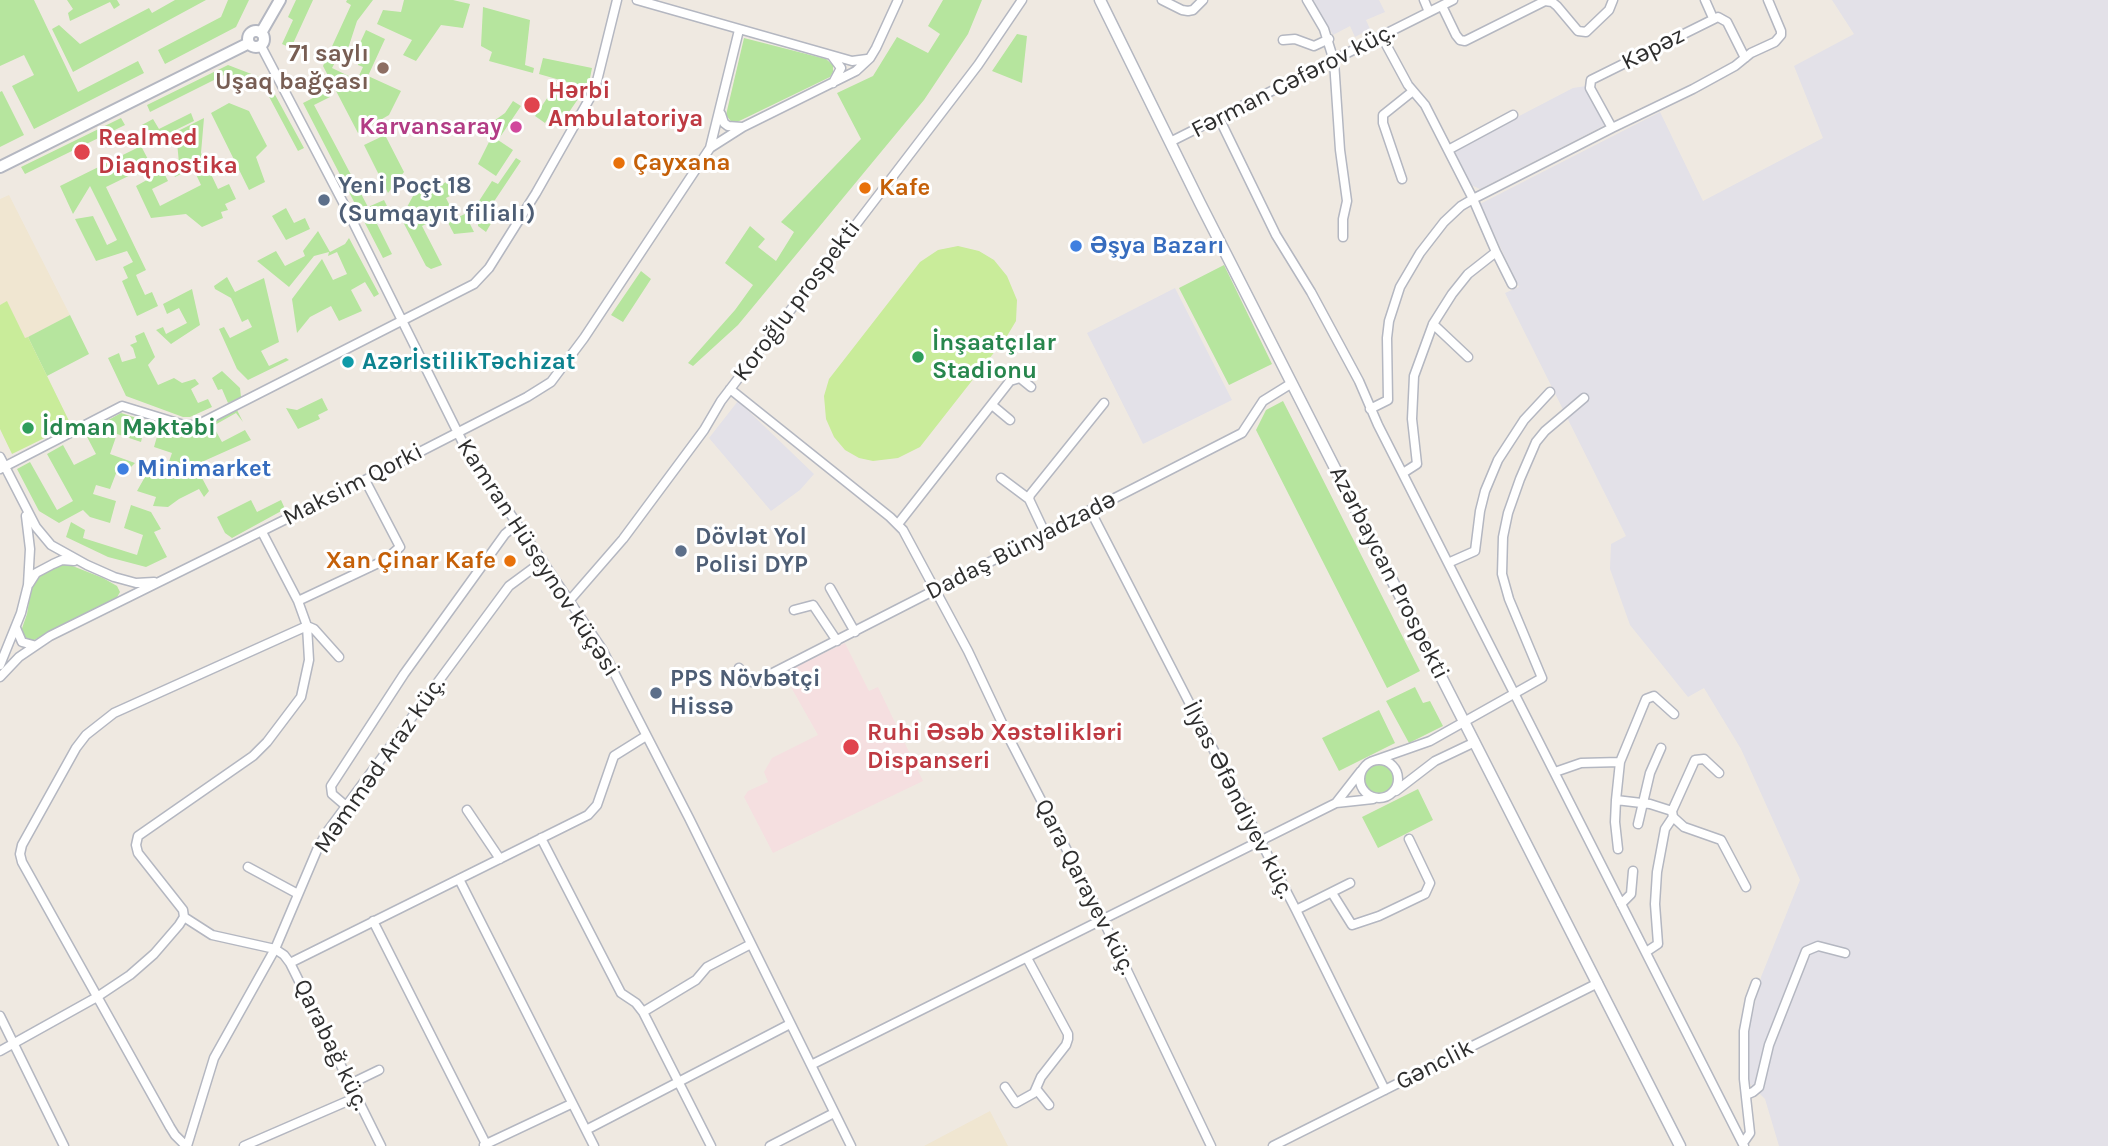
<!DOCTYPE html>
<html>
<head>
<meta charset="utf-8">
<style>
	body { margin:0 }
	canvas { display:block; background:#efe9e1 }
</style>
</head>
<body>
<canvas width="2108" height="1146"></canvas>
<script>
const c = document.querySelector('canvas').getContext('2d');
c.lineJoin = 'round';
function fill(path, color) {
  c.fillStyle = color;
  c.fill(path, 'evenodd');
}
function shape(rows) {
  const path = new Path2D();
  for (const r of rows) {
    if (r.length === 3) {
      path.moveTo(r[0] + r[2], r[1]);
      path.arc(r[0], r[1], r[2], 0, 2 * Math.PI);
      continue;
    }
    path.moveTo(r[0], r[1]);
    for (let i = 2; i < r.length; i += 2) path.lineTo(r[i], r[i + 1]);
  }
  return path;
}
function trace(path, color, width, dash) {
  c.strokeStyle = color;
  c.lineWidth = width;
  c.lineCap = dash ? 'butt' : 'round';
  c.setLineDash(dash || []);
  c.stroke(path);
}
function label(font, color, halo, rows, align = 'center') {
  c.font = font + ' Karla,sans-serif';
  c.lineWidth = 6;
  c.setLineDash([]);
  c.textBaseline = 'middle';
  c.strokeStyle = halo;
  c.fillStyle = color;
  for (const [text, x, y, turn = 0] of rows) {
    c.save();
    c.translate(x, y);
    c.rotate((+turn || 0) * Math.PI / 180);
    c.textAlign = isNaN(turn) ? turn : align;
    if (halo) c.strokeText(text, 0, 0);
    c.fillText(text, 0, 0);
    c.restore();
  }
}
fill(shape([
	[1313,0,1379,0,1385,12,1366,20,1370,29,1355,37,1350,26,1333,35],
	[1832,0,2108,0,2108,1146,1779,1146,1765,1099,1747,1081,1748,1034,1761,977,1800,880,1741,749,1704,688,1688,697,1630,625,1610,569,1611,544,1626,536,1505,293,1519,287,1480,204,1660,112,1703,201,1823,138,1794,66,1854,34],
	[1586,86,1607,124,1480,189,1471,185,1454,150,1573,88],
	[1175,288,1232,400,1143,444,1087,333],
	[738,401,814,474,800,490,771,511,709,438]
]), '#e3e1e8');
fill(shape([
	[9,195,70,315,25,339,7,302,0,305,0,199],
	[990,1111,1008,1146,924,1146]
]), '#f0e6d1');
fill(shape([
	[845,643,869,691,878,687,923,781,773,853,744,797,748,791,768,782,764,772,772,758,818,735,783,673]
]), '#f5dfe0');
fill(shape([
	[0,0,34,0,78,92,138,61,144,73,34,129,12,86,34,75,24,55,0,66],
	[67,0,117,0,120,5,114,9,110,2,70,21,68,13,73,9],
	[175,0,206,0,73,72,52,29,59,25,80,44,149,8,152,13],
	[228,0,249,0,236,27,165,64,158,50,221,17],
	[296,0,313,0,291,48,282,44,293,20,288,17],
	[347,0,373,0,357,21,345,58,339,55,332,68,357,80,363,67,358,65,360,43,366,30,385,39,368,76,401,91,389,115,358,133,323,66,351,5,346,2],
	[404,0,453,0,470,4,463,28,441,25,416,61,403,55,412,40,377,24,383,10,401,12],
	[943,0,982,0,968,34,924,100,738,325,693,366,688,363,735,310,753,285,725,263,750,226,765,239,758,247,776,261,794,232,781,222,861,139,837,93,873,76,897,37,928,53,940,34,928,26],
	[483,7,530,20,525,65,534,68,533,73,489,61,492,52,481,46],
	[1017,34,1027,36,1022,83,992,71],
	[744,38,826,59,833,65,833,72,830,77,733,124,726,115],
	[543,58,592,68,588,88,539,74],
	[228,65,267,80,304,148,298,151,266,91,226,74,150,112,147,105],
	[556,85,569,88,567,95,578,99,565,118,552,111,545,123,535,116],
	[2,91,24,135,0,147,0,92],
	[327,91,330,97,314,105,339,152,368,207,384,200,392,216,377,224,392,254,383,258,303,103],
	[513,101,521,106,498,140,513,150,496,176,478,164,491,138,485,133,491,123,505,113],
	[229,103,249,111,267,146,256,157,265,182,249,190,211,113],
	[191,113,194,121,149,143,140,126,153,119,159,129],
	[121,118,125,125,25,174,21,167],
	[204,118,201,153,218,189,229,184,236,199,225,204,228,210,221,212,223,218,202,227,186,214,151,218,136,186,163,171,168,181,152,189,160,206,201,185,193,168,175,177,170,168,179,163,176,132],
	[385,135,404,172,388,193,364,145],
	[141,146,151,165,106,187,146,270,136,275,138,280,145,295,152,292,158,306,137,316,122,281,128,278,123,267,133,262,127,251,96,261,75,219,93,216,107,245,117,240,90,186,73,214,60,186],
	[516,158,521,161,485,215,493,220,486,232,478,226,479,201,492,181,498,184],
	[448,181,454,194,446,198,456,218,465,214,474,232,454,234,444,215,422,226,442,265,431,269,426,266,401,218,418,187,426,183,431,190],
	[286,208,294,223,305,218,310,229,286,240,272,216],
	[318,231,330,252,345,244,349,238,379,294,374,297,365,282,351,290,362,311,339,321,331,306,310,317,297,333,292,299,322,259,333,280,347,274,337,252,328,256,329,252,314,256,289,287,257,261,276,251,285,266,305,256,303,251],
	[1224,265,1272,364,1229,385,1179,288],
	[641,271,651,279,623,322,611,315],
	[227,277,235,292,264,278,279,342,261,351,269,366,286,358,289,360,248,380,237,369,219,329,224,327,230,338,252,327,248,319,242,322,231,298,215,289,214,286],
	[192,289,200,325,171,344,156,330,163,327,166,334,187,323,179,308,167,314,163,304],
	[70,315,89,354,47,376,28,337],
	[144,332,155,357,148,365,158,385,174,378,182,383,195,379,199,384,191,389,198,403,208,399,212,407,190,417,183,417,126,396,108,358,119,353,122,362,136,358,133,348,130,345,137,342,135,336],
	[222,371,240,388,241,397,228,403,222,389,218,390,212,378],
	[322,398,328,410,318,415,320,419,298,429,286,408,297,410],
	[1283,401,1420,671,1387,688,1256,430,1266,410],
	[237,410,243,422,236,413,213,426,222,442,245,430,251,440,195,465,209,491,204,497,199,489,179,499,168,507,153,506,156,497,137,491,150,468,165,473,172,453,154,447,160,426,188,434],
	[121,413,146,421,141,442,117,434,110,454,135,463,131,467,120,463,110,489,96,485,93,494,116,501,110,523,90,517,83,510,59,523,39,511,17,469,30,462,57,510,73,501,47,454,63,445,74,465,96,454,85,433],
	[251,500,257,512,281,500,285,509,232,538,225,533,217,517],
	[131,505,151,512,161,529,154,532,167,557,146,567,108,557,66,537,71,522,85,530,83,538,137,555,143,535,124,528],
	[65,563,103,578,117,586,120,592,116,599,30,642,20,634,27,614,32,584,38,576],
	[1415,687,1423,703,1430,701,1443,726,1409,743,1386,701],
	[1379,710,1395,743,1339,771,1322,738],
	[1379,779,14],
	[1418,789,1433,820,1378,848,1362,817]
]), '#b6e59e');
fill(shape([
	[958,246,979,251,994,260,1007,276,1017,300,1016,321,1007,336,920,447,898,458,873,461,859,458,845,450,834,437,826,419,824,396,829,379,920,262,938,250],
	[7,301,25,338,28,337,71,425,12,454,0,429,0,305]
]), '#c9ec9a');
const minor = shape([
	[637,0,852,61,867,59],
	[1162,0,1182,10,1188,11,1193,10,1203,0],
	[1307,0,1324,29,1334,61,1340,150,1347,201,1343,219,1343,237],
	[1424,0,1429,12],
	[1705,0,1713,18],
	[1442,6,1456,35,1460,40,1465,41,1545,1,1552,2,1557,6,1578,31,1586,32,1609,10,1613,0],
	[1382,37,1408,85,1425,105,1473,199,1496,252,1468,274,1452,294,1433,324,1414,376,1412,419,1417,464,1403,473],
	[1283,40,1295,39,1314,46,1329,39],
	[261,46,347,210,465,447,602,649,689,818,851,1146],
	[832,56,841,68,833,83],
	[721,114,724,123,728,126,742,127],
	[1219,118,1276,235,1311,292,1359,381,1378,425,1744,1146],
	[1612,128,1590,88,1591,80,1718,17,1727,22,1745,58],
	[1170,142,1453,0],
	[710,148,743,127,856,71,870,58,876,48,898,0],
	[1448,150,1513,115],
	[1402,179,1383,123,1383,115,1413,91],
	[1496,252,1512,284],
	[1433,324,1468,357],
	[730,389,890,517,903,530,968,651,1011,742,1103,920,1211,1146],
	[992,405,1010,420],
	[1370,409,1388,400,1387,338,1389,321,1400,287,1420,253,1444,222,1461,206,1473,199,1612,128,1693,89,1735,66,1751,53,1775,42,1781,35,1781,31,1768,0],
	[0,457,36,527,51,545,87,565,114,577,136,583,154,582],
	[0,469,122,406,184,425,197,425,474,284,489,268,536,193,595,89,617,0],
	[1001,478,1029,499],
	[1090,510,1296,910,1385,1090],
	[898,524,1010,381,1020,378,1031,387],
	[1045,533,1029,499,1030,495,1104,403],
	[1448,563,1475,551,1480,511,1485,491,1498,460,1524,420,1550,392],
	[29,584,36,573,53,564,62,560,74,561],
	[830,588,855,632],
	[570,600,623,539,704,430,721,401,978,65,1022,0],
	[298,601,385,560,400,547,365,480],
	[794,610,813,605,837,641],
	[16,628,22,642,33,645],
	[0,665,21,613,28,585,30,549,26,516],
	[739,668,748,680,752,682,759,680,1242,433,1263,401,1292,383],
	[0,677,19,657,50,636,365,480,527,397,551,382,584,338,710,148,739,30],
	[1379,779,19],
	[1373,761,1430,741,1542,678,1509,599,1502,574,1503,537,1508,513,1520,479,1536,442,1545,431,1584,398],
	[1620,762,1646,699,1654,696,1674,714],
	[1361,771,1336,803,1373,799],
	[1555,772,1581,763,1620,762,1616,800,1650,804,1672,811,1673,817,1665,829,1657,872,1655,904,1658,944,1646,952],
	[1396,791,1435,761,1475,742],
	[1616,800,1615,822,1618,849],
	[346,806,332,794,331,786,404,674,505,534,517,524],
	[467,810,500,859],
	[1672,811,1695,760,1704,759,1719,773],
	[1673,817,1684,827,1721,840,1746,887],
	[1638,824,1650,773,1661,748],
	[541,838,621,993,636,1003,643,1012,711,1146],
	[248,867,298,894],
	[459,879,594,1146],
	[1332,893,1352,925,1379,916,1425,894,1430,883,1409,839],
	[1621,904,1631,894,1633,871],
	[1296,910,1350,883],
	[184,917,212,935,275,949,284,955,290,963,381,1146],
	[373,921,487,1146],
	[290,963,588,815,597,805,614,756,646,736],
	[643,1012,696,980,707,967,751,944],
	[0,1016,64,1146],
	[0,1051,97,997,130,975,154,954,179,925,184,917,183,910,138,853,136,845,138,836,253,756,267,742,301,697,309,660,307,626,298,601,262,532],
	[811,1065,1336,803],
	[350,1084,379,1070],
	[1005,1087,1016,1103,1034,1093,1041,1077,1066,1045,1068,1039,1068,1034,1027,958],
	[1037,1090,1049,1105],
	[1746,1095,1753,1092,1759,1087,1769,1045,1806,951,1818,946,1845,953],
	[586,1130,790,1024],
	[1743,1143,1750,1133,1744,1079,1744,1031,1750,999,1756,983],
	[484,1145,571,1104],
	[186,1146,175,1135,170,1127,22,862,20,854,22,845,76,748,86,735,114,713,307,626,314,629,339,657],
	[187,1146,214,1058,275,949,317,850,327,832,509,586,543,561],
	[244,1146,357,1097],
	[770,1146,834,1113],
	[1273,1146,1598,983]
]);
const tertiary = shape([
	[1100,0,1200,203,1680,1146]
]);
const secondary = shape([
	[256,39,8],
	[261,33,280,0],
	[0,167,249,43]
]);
trace(minor, '#b4b7c1', 11);
trace(tertiary, '#b4b7c1', 13);
trace(secondary, '#b4b7c1', 14);
trace(minor, '#fff', 8);
trace(tertiary, '#fff', 10);
trace(secondary, '#fff', 10);
for (const [x, y, r, color] of [
	[383,68,7,"#8d6e63"],
	[532,105,9,"#e0444e"],
	[516,127,7,"#d1479c"],
	[82,152,9,"#e0444e"],
	[619,163,7,"#e8710a"],
	[865,188,7,"#e8710a"],
	[324,200,7,"#5c6f8a"],
	[1076,246,7,"#3f7fe0"],
	[918,357,7,"#2e9e5b"],
	[348,362,7,"#0f9aa8"],
	[28,428,7,"#2e9e5b"],
	[123,469,7,"#3f7fe0"],
	[681,551,7,"#5c6f8a"],
	[510,561,7,"#e8710a"],
	[656,693,7,"#5c6f8a"],
	[851,747,9,"#e0444e"]
]) {
  const dot = new Path2D();
  dot.arc(x, y, r, 0, 2 * Math.PI);
  c.fillStyle = color;
  c.fill(dot);
  trace(dot, '#fff', 2.5);
}
label('24px', '#2e2e2e', '#fff', [
	["Kəpəz",1653,49,-27],
	["Fərman Cəfərov küç.",1293,81,-27],
	["Koroğlu prospekti",797,301,-53],
	["Maksim Qorki",353,485,-27],
	["Dadaş Bünyadzadə",1021,546,-27],
	["Kamran Hüseynov küçəsi",538,558,57],
	["Azərbaycan Prospekti",1389,573,63],
	["Məmməd Araz küç.",380,765,-55],
	["İlyas Əfəndiyev küç.",1238,800,63],
	["Qara Qarayev küç.",1085,887,63],
	["Qarabağ küç.",331,1045,64],
	["Gənclik",1435,1065,-27]
]);
label('bold 24px', '#785e54', '#fff', [
	["71 saylı",369,54],
	["Uşaq bağçası",369,82]
], 'right');
label('bold 24px', '#be3a42', '#fff', [
	["Hərbi",548,91],
	["Ambulatoriya",548,119],
	["Realmed",98,138],
	["Diaqnostika",98,166],
	["Ruhi Əsəb Xəstəlikləri",867,733],
	["Dispanseri",867,761]
], 'left');
label('bold 24px', '#b23c85', '#fff', [
	["Karvansaray",502,127]
], 'right');
label('bold 24px', '#c56008', '#fff', [
	["Çayxana",633,163],
	["Kafe",879,188],
	["Xan Çinar Kafe",496,561,"right"]
], 'left');
label('bold 24px', '#4e5e75', '#fff', [
	["Yeni Poçt 18",338,186],
	["(Sumqayıt filialı)",338,214],
	["Dövlət Yol",695,537],
	["Polisi DYP",695,565],
	["PPS Növbətçi",670,679],
	["Hissə",670,707]
], 'left');
label('bold 24px', '#366cbe', '#fff', [
	["Əşya Bazarı",1090,246],
	["Minimarket",137,469]
], 'left');
label('bold 24px', '#27864d', '#fff', [
	["İnşaatçılar",932,343],
	["Stadionu",932,371],
	["İdman Məktəbi",42,428]
], 'left');
label('bold 24px', '#0d838f', '#fff', [
	["AzərİstilikTəchizat",362,362]
], 'left');
</script>
</body>
</html>
